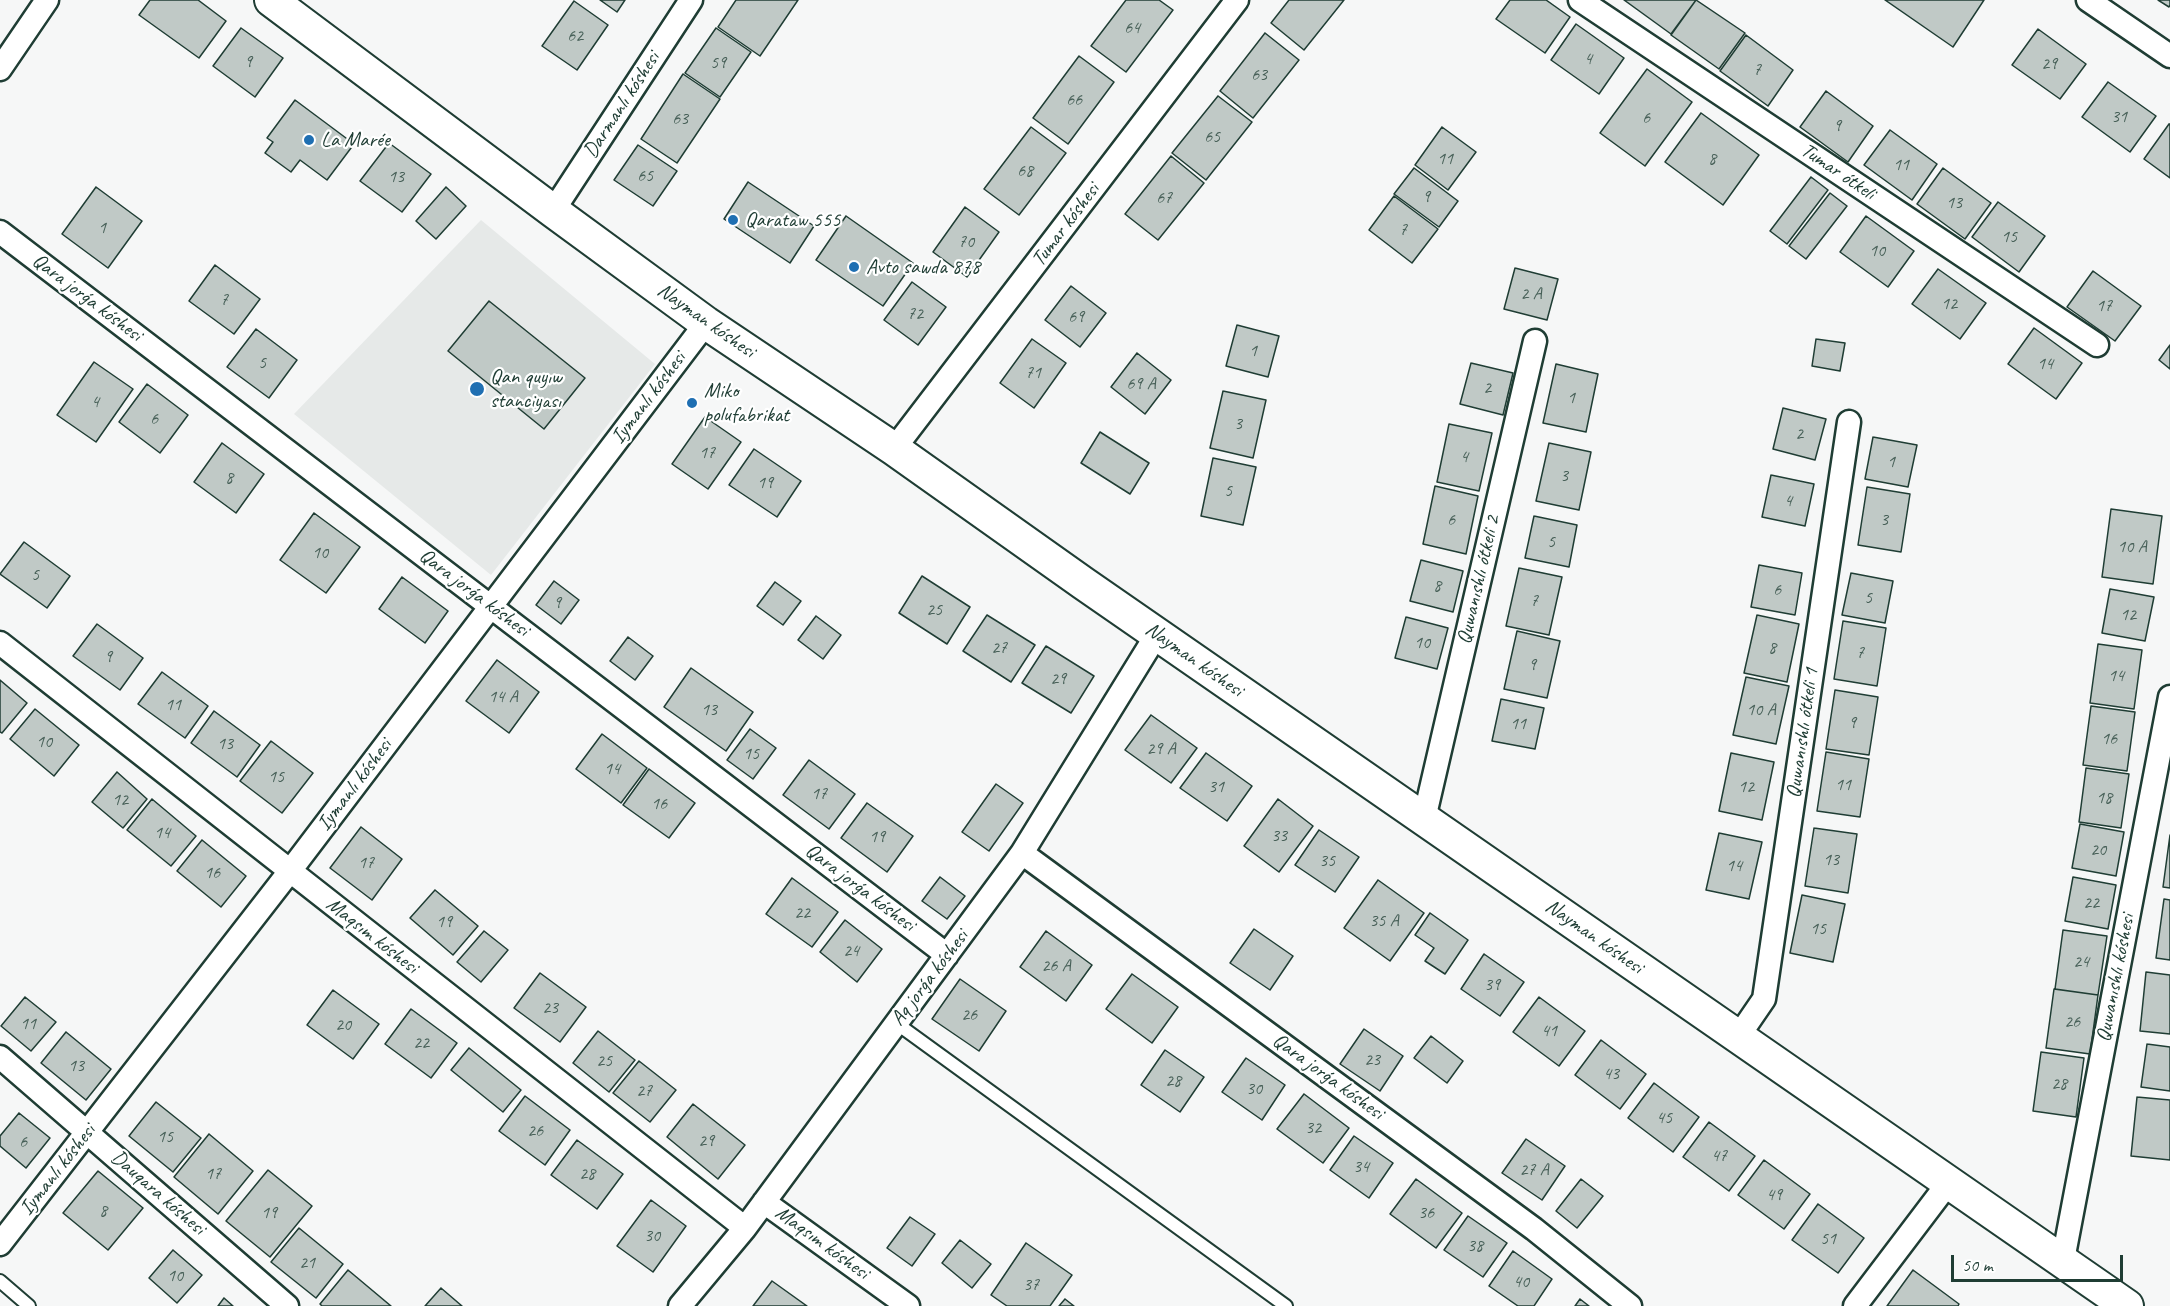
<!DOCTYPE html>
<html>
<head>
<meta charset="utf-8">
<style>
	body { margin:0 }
	#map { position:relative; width:2170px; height:1306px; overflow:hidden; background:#f6f7f7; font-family:Caveat,sans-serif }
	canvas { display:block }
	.scale { position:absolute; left:1951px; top:1255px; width:172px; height:27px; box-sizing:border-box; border:3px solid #1f3d34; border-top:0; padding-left:8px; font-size:18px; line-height:21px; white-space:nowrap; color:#1f3d34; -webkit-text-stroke:4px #fff; paint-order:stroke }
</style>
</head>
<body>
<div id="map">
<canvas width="2170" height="1306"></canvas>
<div class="scale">50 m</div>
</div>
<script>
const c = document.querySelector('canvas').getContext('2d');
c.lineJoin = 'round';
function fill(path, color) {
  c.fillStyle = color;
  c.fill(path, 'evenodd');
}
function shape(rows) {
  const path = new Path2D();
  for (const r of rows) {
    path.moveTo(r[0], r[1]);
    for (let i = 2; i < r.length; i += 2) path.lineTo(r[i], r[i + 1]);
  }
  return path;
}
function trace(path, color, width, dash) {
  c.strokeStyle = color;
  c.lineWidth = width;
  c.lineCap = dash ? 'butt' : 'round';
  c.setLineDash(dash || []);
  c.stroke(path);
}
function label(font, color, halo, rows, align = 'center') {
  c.font = font + ' Caveat,sans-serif';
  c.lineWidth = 4.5;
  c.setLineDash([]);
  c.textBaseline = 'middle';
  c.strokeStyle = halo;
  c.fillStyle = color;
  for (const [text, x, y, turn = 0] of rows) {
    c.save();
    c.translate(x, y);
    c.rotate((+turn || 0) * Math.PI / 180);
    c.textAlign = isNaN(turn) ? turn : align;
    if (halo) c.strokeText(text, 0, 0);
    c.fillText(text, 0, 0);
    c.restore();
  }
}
fill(shape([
	[481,220,655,364,491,575,294,414]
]), '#e6e9e8');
const building = shape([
	[150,0,198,0,226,21,199,58,139,15,150,0],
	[600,0,625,0,617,12,600,0],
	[736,0,798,0,760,56,718,27,736,0],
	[1126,0,1159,0,1173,10,1126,72,1091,46,1126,0],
	[1289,0,1344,0,1304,50,1271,23,1289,0],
	[1510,0,1546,0,1570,17,1545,53,1496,19,1510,0],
	[1624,0,1696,0,1671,34,1624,0],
	[1696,0,1745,33,1719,69,1671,35,1696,0],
	[1885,0,1984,0,1953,47,1885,0],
	[2158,0,2170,0,2170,5,2169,7,2158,0],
	[574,1,608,25,577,70,542,46,574,1],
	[1576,24,1624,58,1599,94,1551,60,1576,24],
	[241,28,283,58,255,97,213,66,241,28],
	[716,28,751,52,720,97,685,73,716,28],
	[2038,29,2086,64,2060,99,2012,65,2038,29],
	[1265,33,1299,60,1253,118,1220,91,1265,33],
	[1746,35,1793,70,1768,106,1720,71,1746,35],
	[1079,56,1114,82,1068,144,1033,118,1079,56],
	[1647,69,1692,102,1645,166,1600,133,1647,69],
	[683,74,720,99,677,163,641,139,683,74],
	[2108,82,2156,116,2130,152,2082,117,2108,82],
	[1826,91,1873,126,1848,162,1800,127,1826,91],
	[1218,96,1252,122,1206,180,1172,153,1218,96],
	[295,100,354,144,327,180,300,160,291,172,265,153,273,142,267,138,295,100],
	[1701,113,1759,155,1723,205,1665,162,1701,113],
	[2169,124,2170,124,2170,178,2144,159,2169,124],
	[1031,127,1066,153,1019,215,984,189,1031,127],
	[1442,127,1476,152,1448,190,1415,165,1442,127],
	[1890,130,1937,164,1912,200,1864,165,1890,130],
	[389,143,431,174,402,212,360,181,389,143],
	[638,145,677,171,653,206,614,180,638,145],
	[1171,156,1204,183,1158,240,1125,214,1171,156],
	[1414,168,1458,201,1439,227,1394,194,1414,168],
	[1943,168,1991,203,1965,239,1917,204,1943,168],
	[1811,177,1828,190,1787,244,1770,231,1811,177],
	[748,182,814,226,790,263,724,219,748,182],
	[96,187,142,221,108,268,62,234,96,187],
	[446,187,466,206,436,239,416,221,446,187],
	[1830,193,1847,206,1806,259,1789,246,1830,193],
	[1394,196,1438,229,1412,263,1369,230,1394,196],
	[1998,202,2045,236,2019,272,1972,237,1998,202],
	[965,207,999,232,967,277,933,252,965,207],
	[846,216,913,263,883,306,816,260,846,216],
	[1866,216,1914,251,1888,287,1840,252,1866,216],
	[215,265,260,299,234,334,189,301,215,265],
	[1515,268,1558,279,1547,320,1504,309,1515,268],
	[1938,269,1986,303,1960,339,1912,304,1938,269],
	[2093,271,2141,306,2115,341,2067,307,2093,271],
	[912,282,946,307,918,345,884,320,912,282],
	[1071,286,1106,313,1080,347,1045,320,1071,286],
	[489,301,585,378,544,429,448,351,489,301],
	[1237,325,1279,336,1268,377,1226,366,1237,325],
	[2034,328,2082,363,2056,399,2008,364,2034,328],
	[256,329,297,360,269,398,227,367,256,329],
	[1032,339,1066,363,1034,408,1000,383,1032,339],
	[1816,339,1845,343,1840,371,1812,366,1816,339],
	[2170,345,2170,369,2159,360,2170,345],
	[1137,353,1171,380,1145,414,1111,387,1137,353],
	[94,362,133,389,96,442,57,415,94,362],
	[1471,363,1513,373,1503,415,1460,404,1471,363],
	[1556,364,1598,374,1586,432,1543,423,1556,364],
	[147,384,188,415,160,453,119,422,147,384],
	[1223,391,1266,400,1253,458,1210,448,1223,391],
	[1783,408,1826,419,1815,460,1773,449,1783,408],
	[705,417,741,442,708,489,672,464,705,417],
	[1449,424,1492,433,1479,491,1437,482,1449,424],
	[1100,432,1149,463,1130,494,1081,463,1100,432],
	[1873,437,1917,445,1908,487,1865,479,1873,437],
	[222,443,264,474,236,513,194,482,222,443],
	[1549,443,1591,452,1579,510,1536,501,1549,443],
	[754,449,801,481,777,517,729,485,754,449],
	[1213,458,1256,467,1243,525,1201,516,1213,458],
	[1771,475,1814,484,1805,526,1762,517,1771,475],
	[1435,486,1478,496,1466,554,1423,544,1435,486],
	[1867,487,1910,494,1901,552,1858,545,1867,487],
	[2111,509,2162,516,2153,584,2102,577,2111,509],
	[314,513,360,547,326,593,280,560,314,513],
	[1534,516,1577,525,1569,567,1525,558,1534,516],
	[24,542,70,576,47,608,0,574,24,542],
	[1421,560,1463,571,1453,612,1410,601,1421,560],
	[1759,565,1802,573,1795,615,1751,607,1759,565],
	[1519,568,1562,577,1549,635,1506,626,1519,568],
	[1851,573,1893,581,1885,623,1842,615,1851,573],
	[922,576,970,607,947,644,899,613,922,576],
	[402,577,448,611,425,643,379,609,402,577],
	[554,581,579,600,561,624,536,605,554,581],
	[775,582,801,601,783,625,757,606,775,582],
	[2110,589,2154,597,2145,641,2102,633,2110,589],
	[987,615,1035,645,1011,682,963,651,987,615],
	[1757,615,1799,624,1787,682,1744,673,1757,615],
	[816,616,841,635,823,659,798,640,816,616],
	[1406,617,1448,628,1437,669,1395,658,1406,617],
	[1843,621,1886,628,1877,686,1834,679,1843,621],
	[97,624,143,658,120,690,73,656,97,624],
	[1517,631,1560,641,1547,698,1504,689,1517,631],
	[628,637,653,656,635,680,610,661,628,637],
	[2098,644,2142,650,2134,709,2090,703,2098,644],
	[1046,646,1094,676,1071,713,1022,683,1046,646],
	[497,660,539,692,509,733,466,701,497,660],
	[691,668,753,712,726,751,664,707,691,668],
	[162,672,208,706,185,738,138,704,162,672],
	[1746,677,1789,686,1776,744,1733,735,1746,677],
	[0,680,27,703,2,733,0,732,0,680],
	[1835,690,1878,697,1869,755,1826,749,1835,690],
	[1501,699,1544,708,1535,749,1492,741,1501,699],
	[2091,706,2135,712,2127,771,2083,765,2091,706],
	[35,709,79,745,54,776,10,739,35,709],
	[214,711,260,745,237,777,191,743,214,711],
	[1151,715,1197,748,1171,783,1125,750,1151,715],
	[750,729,776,748,753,779,727,760,750,729],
	[602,734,647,768,621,803,576,769,602,734],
	[271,741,313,773,282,813,240,781,271,741],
	[1826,752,1869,759,1860,817,1817,811,1826,752],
	[1206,753,1252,786,1227,821,1180,788,1206,753],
	[1731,753,1774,762,1762,820,1719,811,1731,753],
	[809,760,855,794,829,829,783,795,809,760],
	[2086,768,2129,774,2121,828,2079,822,2086,768],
	[649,769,695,803,669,838,623,805,649,769],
	[117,772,147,799,123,828,92,802,117,772],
	[996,784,1023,803,989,851,962,832,996,784],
	[152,799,196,836,171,866,127,830,152,799],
	[1278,799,1313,826,1279,872,1244,846,1278,799],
	[867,803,913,836,887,872,841,838,867,803],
	[2080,824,2124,832,2116,876,2072,868,2080,824],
	[361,827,402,859,372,900,330,868,361,827],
	[1814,828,1857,834,1848,893,1805,886,1814,828],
	[1319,830,1359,857,1335,892,1295,865,1319,830],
	[1719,833,1762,842,1749,899,1706,890,1719,833],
	[2170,835,2170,888,2163,887,2170,835],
	[202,840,246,876,221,907,177,871,202,840],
	[940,877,965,896,947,919,922,901,940,877],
	[2073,877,2116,885,2108,929,2065,921,2073,877],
	[792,878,838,912,812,947,766,914,792,878],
	[1378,880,1424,913,1390,961,1344,928,1378,880],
	[435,890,478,926,453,955,410,918,435,890],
	[1802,895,1845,904,1833,962,1790,953,1802,895],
	[2164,899,2170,900,2170,960,2156,958,2164,899],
	[1430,913,1468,940,1445,974,1425,961,1434,948,1415,935,1430,913],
	[845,920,882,949,857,982,820,952,845,920],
	[1254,929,1293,956,1270,990,1230,963,1254,929],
	[2063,930,2107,936,2098,995,2055,989,2063,930],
	[484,931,508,950,481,982,457,962,484,931],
	[1046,931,1092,965,1066,1001,1020,967,1046,931],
	[1484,954,1524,982,1500,1016,1461,989,1484,954],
	[2146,972,2170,975,2170,1034,2140,1031,2146,972],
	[540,973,586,1007,560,1042,514,1008,540,973],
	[1132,974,1178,1007,1152,1043,1106,1009,1132,974],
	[960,979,1006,1011,979,1051,932,1019,960,979],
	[2054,989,2098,995,2090,1054,2046,1048,2054,989],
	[333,990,379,1024,353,1059,307,1025,333,990],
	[25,997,56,1022,31,1051,1,1026,25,997],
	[1539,997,1585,1031,1559,1066,1513,1032,1539,997],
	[411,1009,457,1043,431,1078,385,1044,411,1009],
	[1364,1029,1403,1056,1380,1091,1340,1064,1364,1029],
	[598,1031,635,1060,609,1092,573,1063,598,1031],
	[66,1032,111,1069,86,1100,41,1063,66,1032],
	[1431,1036,1463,1061,1447,1083,1414,1058,1431,1036],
	[1601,1040,1646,1074,1620,1109,1575,1075,1601,1040],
	[2147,1044,2170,1047,2170,1091,2141,1087,2147,1044],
	[469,1048,521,1090,503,1112,451,1070,469,1048],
	[1165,1050,1204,1077,1180,1112,1141,1085,1165,1050],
	[2041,1052,2084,1058,2076,1117,2033,1111,2041,1052],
	[1246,1058,1285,1085,1262,1120,1222,1092,1246,1058],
	[639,1061,676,1090,650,1122,613,1093,639,1061],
	[1654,1083,1699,1117,1673,1152,1628,1118,1654,1083],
	[1304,1094,1349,1128,1323,1163,1277,1129,1304,1094],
	[525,1096,570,1130,545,1165,499,1131,525,1096],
	[2137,1097,2170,1100,2170,1160,2131,1156,2137,1097],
	[156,1102,201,1138,173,1172,129,1136,156,1102],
	[693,1104,745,1145,718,1179,667,1137,693,1104],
	[19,1113,50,1138,26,1168,0,1146,0,1136,19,1113],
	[1709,1122,1755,1156,1729,1191,1683,1157,1709,1122],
	[209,1134,253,1171,218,1214,174,1177,209,1134],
	[1354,1136,1393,1163,1369,1198,1330,1170,1354,1136],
	[1526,1139,1565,1166,1542,1200,1502,1173,1526,1139],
	[577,1140,623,1174,597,1209,551,1175,577,1140],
	[1764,1160,1810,1194,1784,1229,1738,1195,1764,1160],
	[268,1170,312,1206,270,1257,226,1221,268,1170],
	[98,1171,143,1208,108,1250,63,1213,98,1171],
	[1416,1179,1462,1213,1436,1248,1390,1214,1416,1179],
	[1581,1179,1603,1196,1577,1228,1556,1211,1581,1179],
	[651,1200,686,1226,653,1272,617,1246,651,1200],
	[1818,1204,1864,1238,1838,1273,1792,1240,1818,1204],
	[1468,1216,1507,1243,1483,1277,1444,1250,1468,1216],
	[910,1217,935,1234,912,1266,887,1248,910,1217],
	[299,1228,343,1264,316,1298,271,1262,299,1228],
	[960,1240,991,1264,972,1288,942,1263,960,1240],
	[1026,1243,1072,1275,1050,1306,1007,1306,991,1295,1026,1243],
	[173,1250,202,1275,177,1303,149,1278,173,1250],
	[1513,1251,1552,1279,1534,1306,1518,1306,1489,1286,1513,1251],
	[348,1270,391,1306,322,1306,320,1304,348,1270],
	[1913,1270,1959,1304,1958,1306,1887,1306,1913,1270],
	[772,1281,807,1306,753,1306,772,1281],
	[441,1288,462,1306,425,1306,441,1288],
	[224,1298,233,1306,218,1306,224,1298],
	[1065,1299,1074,1306,1059,1306,1065,1299],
	[1580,1299,1589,1306,1575,1306,1580,1299]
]);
fill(building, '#c0c9c6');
trace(building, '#1f3d34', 1.5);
const lane = shape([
	[896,1023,1286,1306],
	[0,1281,29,1306]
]);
const street = shape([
	[1580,0,2097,345],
	[2088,0,2170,56],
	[0,69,47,0],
	[553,211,691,0],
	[0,232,947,955],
	[894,449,1237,0],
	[0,643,745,1228],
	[1424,819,1535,341],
	[1022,853,1534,1229,1630,1306],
	[1738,1037,1764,999,1849,422],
	[0,1057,287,1306],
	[764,1202,908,1306],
	[0,1244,290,871,706,323],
	[2063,1260,2170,697],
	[680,1306,745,1228,1022,853,1157,634],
	[1855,1306,1949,1182]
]);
const secondary = shape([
	[271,0,553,211,706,323,894,449,1083,583,2127,1306]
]);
trace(lane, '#1f3d34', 16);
trace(street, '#1f3d34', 27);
trace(secondary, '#1f3d34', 36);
trace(lane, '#fff', 12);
trace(street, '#fff', 22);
trace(secondary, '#fff', 32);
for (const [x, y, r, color] of [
	[309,140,6,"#1f6fb2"],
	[733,220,6,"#1f6fb2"],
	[854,267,6,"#1f6fb2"],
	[477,389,8,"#1f6fb2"],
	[692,403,6,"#1f6fb2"]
]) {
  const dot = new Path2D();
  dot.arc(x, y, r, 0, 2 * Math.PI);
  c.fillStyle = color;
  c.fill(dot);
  trace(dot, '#fff', 2);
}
label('18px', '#476058', null, [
	["64",1132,28],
	["62",575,36],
	["4",1588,59],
	["9",248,62],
	["59",718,63],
	["29",2049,64],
	["7",1757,70],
	["63",1259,75],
	["66",1074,100],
	["31",2119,117],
	["6",1646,118],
	["63",680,119],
	["9",1837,126],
	["65",1212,137],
	["11",1445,159],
	["8",1712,159],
	["11",1901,165],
	["68",1025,171],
	["65",645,176],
	["13",396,177],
	["9",1426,197],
	["67",1164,198],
	["13",1954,203],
	["1",102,228],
	["7",1403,230],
	["15",2009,237],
	["70",966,242],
	["10",1877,251],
	["2 А",1531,294],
	["7",224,300],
	["12",1949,304],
	["17",2104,306],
	["72",915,314],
	["69",1076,317],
	["1",1253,351],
	["5",262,363],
	["14",2045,364],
	["71",1033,373],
	["69 А",1141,384],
	["2",1487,388],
	["1",1571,398],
	["4",95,402],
	["6",154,419],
	["3",1238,424],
	["2",1799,434],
	["17",707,453],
	["4",1464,457],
	["1",1891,462],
	["3",1564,476],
	["8",229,478],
	["19",765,483],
	["5",1228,491],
	["4",1788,501],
	["6",1451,520],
	["3",1884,520],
	["5",1551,542],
	["10 А",2132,547],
	["10",320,553],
	["5",35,575],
	["8",1437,586],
	["6",1777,590],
	["5",1868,598],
	["7",1534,601],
	["9",557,603],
	["25",934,610],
	["12",2128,615],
	["10",1422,643],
	["27",999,648],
	["8",1772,648],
	["7",1860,653],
	["9",108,657],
	["9",1532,665],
	["14",2116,676],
	["29",1058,679],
	["14 А",503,697],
	["11",173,705],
	["13",709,710],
	["10 А",1761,710],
	["9",1852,723],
	["11",1518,724],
	["16",2109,739],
	["10",44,742],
	["13",225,744],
	["29 А",1161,749],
	["15",751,754],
	["14",612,769],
	["15",276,777],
	["11",1843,785],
	["31",1216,787],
	["12",1746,787],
	["17",819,794],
	["18",2104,798],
	["12",120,800],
	["16",659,804],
	["14",162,833],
	["33",1279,836],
	["19",877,837],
	["20",2098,850],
	["13",1831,860],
	["35",1327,861],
	["17",366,863],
	["14",1734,866],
	["16",212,873],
	["22",2091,903],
	["22",802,913],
	["35 А",1384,921],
	["19",444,922],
	["15",1818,929],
	["24",851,951],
	["24",2081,962],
	["26 А",1056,966],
	["39",1492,985],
	["23",550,1008],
	["26",969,1015],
	["26",2072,1022],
	["11",28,1024],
	["20",343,1025],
	["41",1549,1031],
	["22",421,1043],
	["23",1372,1060],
	["25",604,1061],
	["13",76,1066],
	["43",1611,1074],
	["28",1173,1081],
	["28",2059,1084],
	["30",1254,1089],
	["27",644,1091],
	["45",1664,1118],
	["32",1313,1128],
	["26",535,1131],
	["15",165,1137],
	["29",706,1141],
	["6",23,1142],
	["47",1719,1156],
	["34",1361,1167],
	["27 А",1534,1170],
	["17",213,1174],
	["28",587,1174],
	["49",1774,1195],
	["8",103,1211],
	["19",269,1213],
	["36",1426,1213],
	["30",652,1236],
	["51",1828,1239],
	["38",1475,1246],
	["21",307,1263],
	["10",175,1276],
	["40",1521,1282],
	["37",1031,1285]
]);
label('21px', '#1f3d34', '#fff', [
	["Darmanlı kóshesi",622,105,-57],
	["Tumar ótkeli",1838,172,34],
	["Tumar kóshesi",1066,225,-53],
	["Qara jorǵa kóshesi",87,298,37],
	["Nayman kóshesi",706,321,35],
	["Iymanlı kóshesi",649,398,-53],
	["Quwanıshlı ótkeli 2",1479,580,-77],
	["Qara jorǵa kóshesi",474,593,37],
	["Nayman kóshesi",1194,660,35],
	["Quwanıshlı ótkeli 1",1803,733,-82],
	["Iymanlı kóshesi",355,785,-53],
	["Qara jorǵa kóshesi",860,888,37],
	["Maqsım kóshesi",372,936,38],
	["Nayman kóshesi",1594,937,35],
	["Aq jorǵa kóshesi",930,978,-53],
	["Quwanıshlı kóshesi",2116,978,-79],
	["Qara jorǵa kóshesi",1328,1077,36],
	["Iymanlı kóshesi",58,1170,-52],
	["Dauqara kóshesi",158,1193,41],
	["Maqsım kóshesi",822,1243,36]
]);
label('21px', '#1f3d34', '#fff', [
	["La Marée",321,140],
	["Qarataw 555",745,220],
	["Avto sawda 878",866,267],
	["Qan quyıw",490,377],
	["stanciyası",490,401],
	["Miko",704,391],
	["polufabrikat",704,415]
], 'left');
</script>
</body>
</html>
